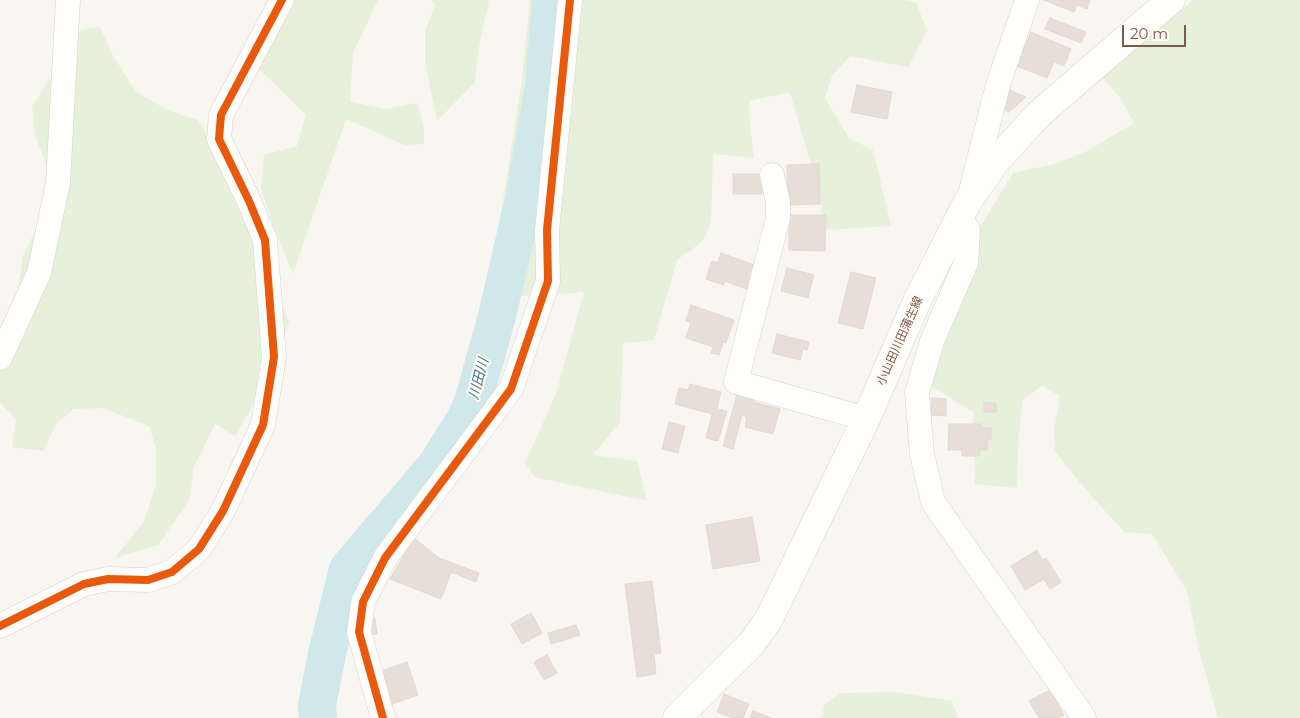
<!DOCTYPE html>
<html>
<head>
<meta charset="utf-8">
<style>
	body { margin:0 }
	#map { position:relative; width:1300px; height:718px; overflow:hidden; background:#f9f5f0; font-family:Montserrat,sans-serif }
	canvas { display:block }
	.scale { position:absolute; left:1122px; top:25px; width:64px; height:22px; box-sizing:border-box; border:2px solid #7a5c4d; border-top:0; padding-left:6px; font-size:15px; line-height:18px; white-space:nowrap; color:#7a5c4d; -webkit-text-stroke:4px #fffaf3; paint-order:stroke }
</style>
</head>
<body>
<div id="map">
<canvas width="1300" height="718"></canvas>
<div class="scale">20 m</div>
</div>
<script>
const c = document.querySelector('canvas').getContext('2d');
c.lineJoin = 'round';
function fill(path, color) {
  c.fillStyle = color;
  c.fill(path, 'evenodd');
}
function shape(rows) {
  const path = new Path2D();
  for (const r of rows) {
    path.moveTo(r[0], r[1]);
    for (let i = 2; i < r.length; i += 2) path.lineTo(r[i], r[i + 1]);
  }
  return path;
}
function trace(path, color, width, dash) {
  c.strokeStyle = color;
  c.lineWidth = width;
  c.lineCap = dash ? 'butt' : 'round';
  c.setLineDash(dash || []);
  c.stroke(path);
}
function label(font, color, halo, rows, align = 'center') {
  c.font = font + ' Montserrat,"Noto Sans JP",sans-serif';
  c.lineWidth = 4;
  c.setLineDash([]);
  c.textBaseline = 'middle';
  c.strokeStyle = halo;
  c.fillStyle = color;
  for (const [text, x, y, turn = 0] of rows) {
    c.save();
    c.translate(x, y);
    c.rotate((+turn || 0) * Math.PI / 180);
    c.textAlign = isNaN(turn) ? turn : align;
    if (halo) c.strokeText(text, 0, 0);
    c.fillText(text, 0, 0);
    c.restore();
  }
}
fill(shape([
	[267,0,378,0,353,53,350,102,386,109,418,103,424,131,424,144,405,145,346,119,293,274,271,220,261,189,264,155,297,146,306,115,246,56],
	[432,0,489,0,479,47,475,82,437,121,425,62,425,32,435,5],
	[530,0,905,0,916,2,927,31,908,67,850,56,832,76,825,98,849,138,873,150,891,226,825,230,819,193,790,92,749,101,750,125,754,158,713,154,711,223,703,241,677,260,654,340,623,343,620,422,593,455,637,461,647,501,535,477,525,463,556,394,584,292,544,295,488,297,522,79],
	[1193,0,1300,0,1300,718,1218,718,1199,650,1187,591,1152,534,1124,532,1080,483,1055,451,1054,430,1060,396,1042,386,1022,401,1018,449,1017,488,975,484,973,412,931,386,971,266,980,227,1013,173,1055,164,1087,151,1134,123,1120,97,1101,77],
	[100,27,113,56,137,93,170,111,198,120,215,149,276,287,289,322,274,370,235,436,215,424,194,467,189,501,158,545,115,558,144,521,156,485,156,448,149,426,103,408,74,409,56,424,43,451,12,447,16,419,0,403,0,347,13,321,23,256,56,186,35,136,32,107,81,30],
	[896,692,952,701,958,718,821,718,825,704,841,693]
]), '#e7f0db');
trace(shape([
	[318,718,317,705,327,654,348,569,436,466,466,418,474,399,497,316,524,199,544,87,551,0]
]), '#d0e8ea', 38);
const building = shape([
	[1044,0,1090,0,1087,9,1077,5,1074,12,1044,0],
	[1050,18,1086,32,1081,43,1045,29,1050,18],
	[1031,32,1071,49,1064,66,1054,62,1047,78,1017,66,1031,32],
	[857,85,892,92,887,119,851,112,857,85],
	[1009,90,1026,97,1009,112,1002,109,1009,90],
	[819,164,820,204,788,205,787,165,819,164],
	[733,174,762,174,762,194,733,194,733,174],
	[789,215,826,215,825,251,789,250,789,215],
	[721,253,757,266,749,290,724,281,724,285,706,279,712,261,718,263,721,253],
	[787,268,814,275,808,298,781,291,787,268],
	[851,272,876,278,863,329,838,323,851,272],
	[691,305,734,320,726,343,723,342,719,355,711,353,713,347,686,338,691,322,686,321,691,305],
	[777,334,809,342,807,350,803,349,800,360,772,353,777,334],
	[690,384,721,392,717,409,727,411,718,441,706,438,712,414,675,404,679,388,688,390,690,384],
	[737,394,754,398,753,402,780,409,773,434,745,427,747,417,742,415,733,449,723,446,737,394],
	[932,398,946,399,946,416,931,415,932,398],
	[984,403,996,403,996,412,984,412,984,403],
	[669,422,685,426,678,453,662,449,669,422],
	[949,424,981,424,981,428,991,428,991,439,987,439,987,450,980,450,979,456,962,456,962,450,948,450,949,424],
	[752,517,760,561,713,569,706,525,752,517],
	[414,538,439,558,479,573,476,582,451,572,441,599,390,579,414,538],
	[1037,550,1042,560,1046,558,1061,582,1050,589,1044,579,1025,590,1011,566,1037,550],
	[652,581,661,653,654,654,656,674,637,677,625,584,652,581],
	[531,613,542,633,522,644,511,624,531,613],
	[368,619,375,619,377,634,369,635,368,619],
	[576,625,580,635,551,644,548,633,576,625],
	[547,655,557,673,544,680,534,662,547,655],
	[407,662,418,695,389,705,378,672,407,662],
	[1050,690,1064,715,1058,718,1039,718,1029,701,1050,690],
	[724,694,749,704,743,718,733,718,717,712,724,694],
	[753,711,771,718,750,718,753,711]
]);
fill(building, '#e6ded7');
trace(building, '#e2d8d2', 1);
const street = shape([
	[772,175,778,202,778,218,736,382,866,419],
	[970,195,998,85,1027,0],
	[960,217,968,230,966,263,932,341,917,393,922,454,933,502,1084,718],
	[0,358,39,273,58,183,68,0],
	[0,626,84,584,108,579,148,580,172,572,199,549,223,511,263,425,274,357,265,240,249,201,219,139,221,115,282,0],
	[383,718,359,632,363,602,385,558,511,389,548,281,547,230,570,0]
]);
const secondary = shape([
	[677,718,752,643,769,619,866,419,917,301,968,201,996,161,1039,114,1171,0]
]);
trace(street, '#d7d1cb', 25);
trace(secondary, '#d9d2cb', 29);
trace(street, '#fefefd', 24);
trace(secondary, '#fefefd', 28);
trace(shape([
	[0,626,84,584,108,579,148,580,172,572,199,549,223,511,263,425,274,357,265,240,249,201,219,139,221,115,282,0],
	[383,718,359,632,363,602,385,558,511,389,548,281,547,230,570,0]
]), '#e8590c', 8);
label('12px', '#7a5c4d', '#fffaf3', [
	["小山田川田蒲生線",900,341,-66]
]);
label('italic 14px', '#437c86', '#fffaf3', [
	["川田川",479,379,-75]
]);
</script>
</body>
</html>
